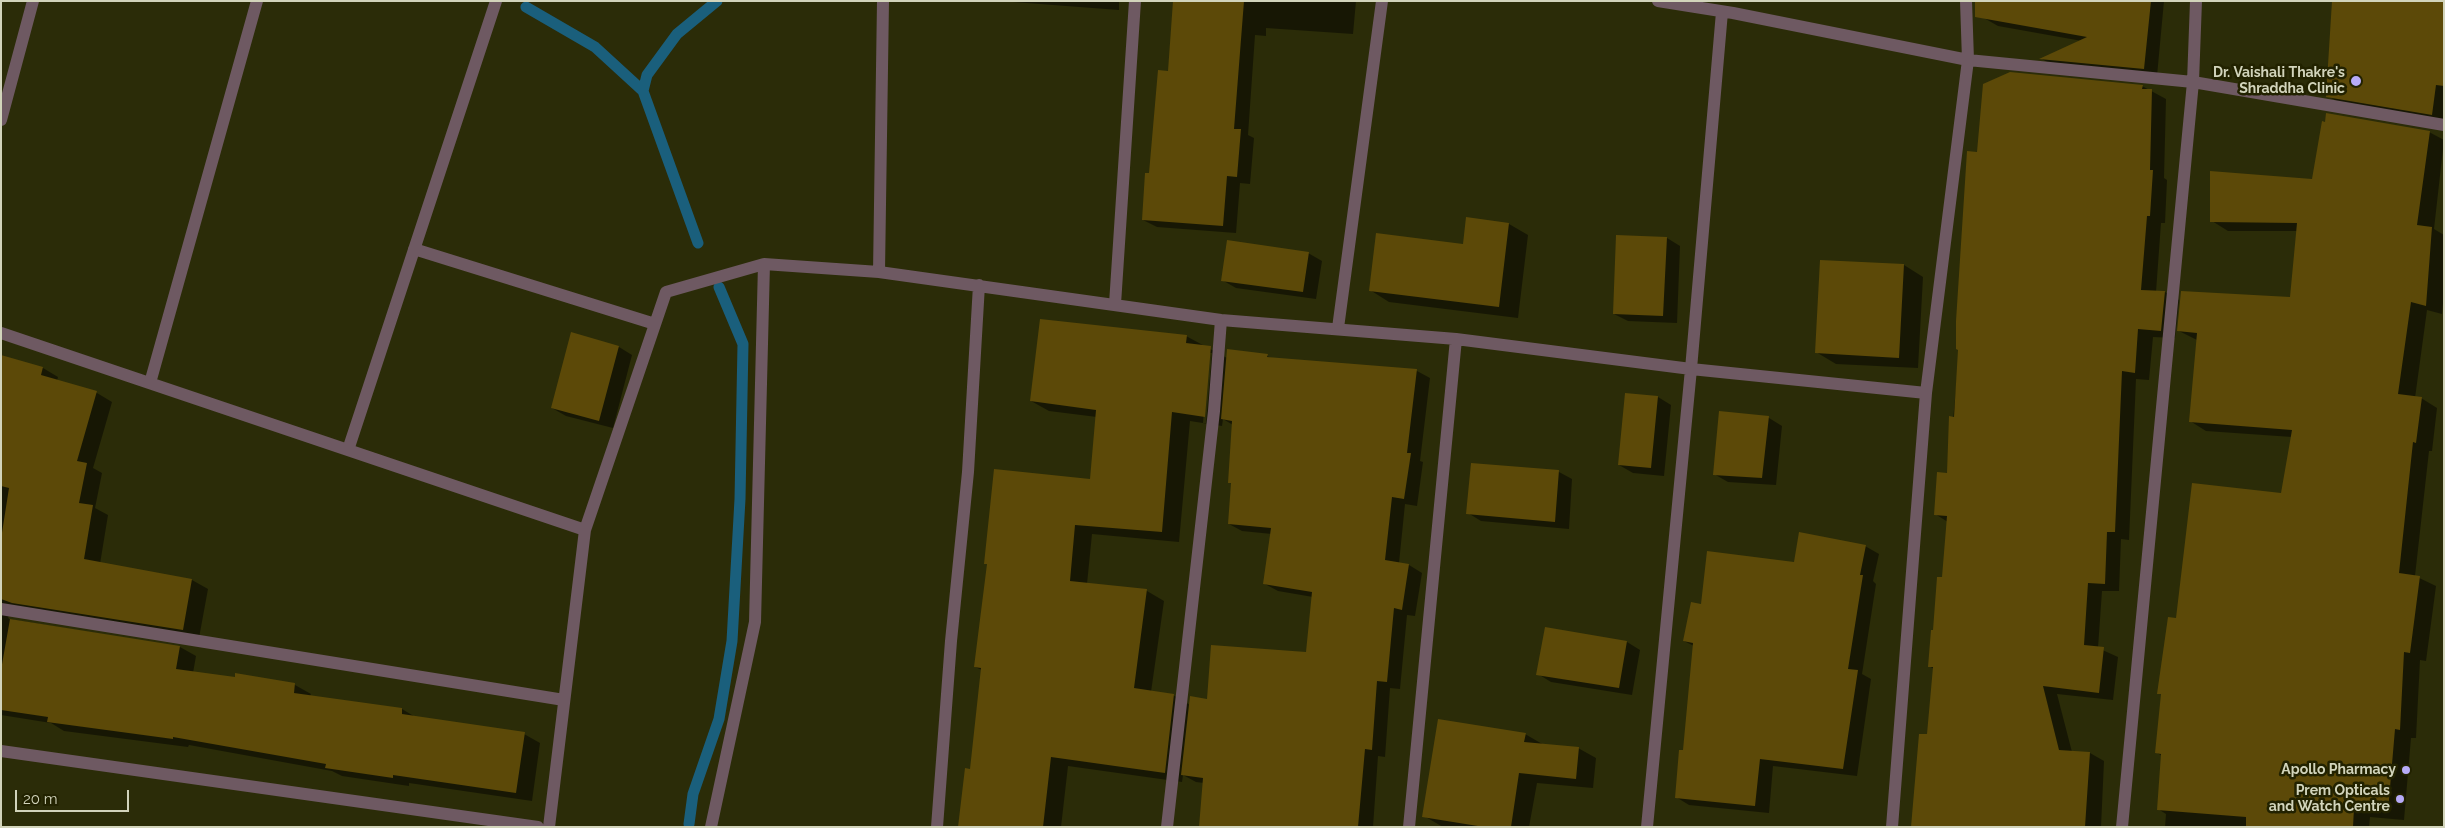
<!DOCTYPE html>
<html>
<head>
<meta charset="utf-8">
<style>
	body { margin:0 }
	#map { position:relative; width:2445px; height:828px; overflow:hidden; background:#2b2c08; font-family:Raleway,sans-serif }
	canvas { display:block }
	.frame { position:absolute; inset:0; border:2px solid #d2d4bb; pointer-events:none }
	.scale { position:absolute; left:15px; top:790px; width:114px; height:22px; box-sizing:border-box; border:2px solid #d2d4bb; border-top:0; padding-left:6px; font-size:15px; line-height:18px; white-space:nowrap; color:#d2d4bb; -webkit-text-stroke:4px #220; paint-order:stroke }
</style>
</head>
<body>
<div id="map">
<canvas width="2445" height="828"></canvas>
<div class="frame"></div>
<div class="scale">20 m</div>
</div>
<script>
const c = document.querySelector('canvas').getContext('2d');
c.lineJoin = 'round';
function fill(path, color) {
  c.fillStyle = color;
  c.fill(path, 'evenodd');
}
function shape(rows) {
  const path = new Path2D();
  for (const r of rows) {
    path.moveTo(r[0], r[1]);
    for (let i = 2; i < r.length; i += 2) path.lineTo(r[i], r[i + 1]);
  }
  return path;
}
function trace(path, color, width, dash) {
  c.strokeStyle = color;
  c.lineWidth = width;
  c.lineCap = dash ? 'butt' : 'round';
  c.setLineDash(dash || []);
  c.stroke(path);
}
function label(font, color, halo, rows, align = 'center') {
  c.font = font + ' Raleway,sans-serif';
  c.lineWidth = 5;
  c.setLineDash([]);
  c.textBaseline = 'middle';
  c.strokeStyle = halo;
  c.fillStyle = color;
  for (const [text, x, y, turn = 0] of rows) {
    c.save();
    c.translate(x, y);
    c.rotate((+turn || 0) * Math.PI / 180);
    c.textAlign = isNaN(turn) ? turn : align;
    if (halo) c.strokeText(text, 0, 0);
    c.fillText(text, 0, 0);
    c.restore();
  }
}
fill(shape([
	[1000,1,1119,1,1119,10],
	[1174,1,1356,1,1353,34,1266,28,1266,36,1255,35,1248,135,1254,138,1250,184,1240,183,1236,233,1157,227,1143,220,1169,72],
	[1982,1,2164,1,2157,76,2054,66,2042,59,2082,41,1998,26,1984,18],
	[2444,1,2444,124,2347,107,2328,96],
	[2142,86,2166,99,2164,178,2167,180,2165,223,2161,223,2156,292,2165,292,2179,300,2175,338,2153,337,2149,380,2136,379,2129,540,2121,539,2119,591,2102,591,2098,648,2118,657,2113,700,2057,694,2072,752,2090,753,2104,761,2101,827,1913,827,1928,735,1934,669,1929,666,1943,579,1948,522,1935,514,1948,474,1978,153],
	[2429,132,2444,140,2434,229,2444,235,2444,292,2442,314,2427,310,2415,398,2421,398,2437,408,2432,451,2429,451,2415,576,2436,586,2426,661,2420,660,2416,738,2411,738,2404,820,2370,817,2369,827,2165,827,2166,814,2158,809,2162,756,2156,752,2162,695,2159,693,2177,620,2282,495,2292,437,2206,431,2190,421,2197,340,2179,331,2292,298,2297,231,2228,231,2212,221],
	[1468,219,1509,224,1528,235,1518,318,1389,302,1370,290,1465,245],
	[1667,238,1680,246,1677,323,1628,321,1614,314],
	[1308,253,1322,261,1316,299,1236,288,1222,280],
	[1904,265,1923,277,1918,368,1836,364,1816,352],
	[572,334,619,347,632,355,613,428,566,416,552,408],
	[1186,336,1227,358,1267,356,1273,359,1417,371,1430,378,1420,461,1423,462,1417,506,1405,504,1399,563,1409,565,1422,573,1415,616,1407,615,1400,689,1390,688,1385,757,1378,756,1373,827,1201,827,1204,783,1196,782,1183,775,1182,782,1068,766,1061,827,960,827,971,770,982,670,975,667,1091,480,1097,417,1049,411,1031,401],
	[1209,353,1212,353,1206,423,1203,423],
	[1223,419,1233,425,1229,482,1232,484,1229,524,1242,531,1272,534,1265,584,1278,591,1313,597,1307,653,1208,700,1190,705,1173,695,1151,692,1164,601,1147,591,1087,584,1092,534,1179,542,1190,421,1222,426],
	[1,356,43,368,58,377,57,381,97,393,112,402,93,468,102,473,95,508,108,515,100,564,192,580,208,589,199,638,14,610,8,617,9,619,180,647,196,656,193,673,236,679,236,674,295,685,311,694,310,696,402,709,417,718,524,734,540,743,532,801,409,783,409,786,342,776,332,771,189,745,188,747,64,731,51,723,1,715],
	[1658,397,1671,405,1664,476,1633,473,1619,465],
	[1720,413,1769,418,1782,426,1776,485,1728,482,1714,474],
	[1472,464,1559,472,1572,479,1569,529,1481,521,1468,513],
	[1865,546,1879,554,1873,581,1876,584,1862,674,1871,679,1857,776,1773,766,1769,813,1689,805,1676,797,1685,752,1694,646,1684,641,1702,605,1796,563],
	[1627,642,1640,650,1632,695,1551,682,1538,674],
	[1525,734,1544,745,1578,748,1596,758,1593,788,1537,783,1529,827,1443,827,1424,816]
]), '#0007');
trace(shape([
	[526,7,595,47,643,91],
	[698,243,643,91,647,75,677,34,717,1],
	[689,824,693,794,719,719,732,641,740,499,743,344,719,287]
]), '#1a5f7c', 11);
fill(shape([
	[1173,1,1244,1,1234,129,1241,129,1237,177,1227,176,1223,226,1142,220,1145,173,1149,173,1158,70,1168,71],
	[1975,1,2151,1,2144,69,2039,59,2087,37,1975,17],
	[2332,1,2444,1,2444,86,2436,85,2432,115,2326,97],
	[2010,72,2143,85,2142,89,2152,89,2150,170,2153,170,2150,216,2147,216,2141,290,2165,291,2161,331,2138,329,2135,373,2122,371,2115,532,2107,532,2105,584,2088,583,2084,645,2104,647,2099,693,2043,686,2059,750,2090,752,2085,827,1911,827,1919,734,1927,734,1933,667,1928,667,1931,630,1933,630,1937,577,1942,577,1947,516,1934,515,1937,472,1947,473,1949,416,1954,417,1958,350,1956,349,1956,321,1967,151,1977,152,1983,84],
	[2326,113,2430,131,2417,225,2432,227,2426,306,2411,302,2398,394,2422,397,2416,443,2413,442,2399,573,2420,576,2410,653,2404,652,2400,730,2395,729,2388,811,2354,808,2353,827,2246,827,2246,817,2157,810,2161,754,2155,753,2161,694,2157,694,2168,617,2176,618,2192,483,2281,493,2292,430,2189,422,2197,333,2177,331,2181,291,2290,297,2297,223,2210,222,2210,171,2312,179,2322,121,2325,122],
	[1466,217,1509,223,1499,307,1369,291,1376,233,1463,244],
	[1616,235,1667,237,1663,316,1613,314],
	[1227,240,1309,252,1303,292,1221,281],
	[1820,260,1904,264,1899,358,1815,353],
	[1040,319,1187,335,1186,343,1211,346,1205,417,1172,412,1162,532,1075,525,1070,581,1147,589,1134,688,1174,694,1165,773,1051,757,1043,827,958,827,965,768,970,769,981,668,974,667,987,564,984,564,994,469,1090,479,1096,410,1030,401],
	[571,332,619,346,599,421,551,408],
	[1227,349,1268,354,1267,357,1417,369,1407,453,1411,453,1404,499,1392,497,1385,560,1409,564,1402,610,1394,608,1387,682,1377,681,1372,750,1365,749,1358,827,1199,827,1203,778,1181,775,1190,696,1207,699,1211,645,1306,652,1312,592,1263,584,1271,528,1228,524,1231,483,1228,483,1232,421,1221,419],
	[1,355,43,367,41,375,97,391,77,461,87,463,79,503,93,505,84,559,192,579,183,630,12,603,1,599,1,539,9,488,1,486],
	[1625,393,1658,396,1651,468,1618,465],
	[1719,411,1769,416,1762,478,1713,475],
	[1471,463,1559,470,1555,522,1466,514],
	[1799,532,1866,545,1860,575,1863,575,1848,669,1858,670,1843,769,1760,759,1755,806,1675,798,1679,750,1683,750,1693,643,1683,641,1691,602,1701,604,1707,551,1794,562],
	[10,619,180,646,176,669,235,677,235,673,295,683,294,693,402,708,402,714,525,732,516,793,393,775,393,778,325,768,326,764,173,737,173,739,47,722,48,717,1,710,1,670],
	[1545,627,1627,641,1619,688,1536,675],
	[1438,719,1526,733,1524,742,1579,747,1576,779,1519,773,1511,827,1484,827,1422,817]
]), '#5c4908');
trace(shape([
	[1658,1,1733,13,1968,60,1966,1],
	[1,120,33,1],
	[414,249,655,324],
	[879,272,883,1],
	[1115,304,1135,1],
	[1338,328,1382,1],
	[1,333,585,530,666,292,764,264,879,272,1221,320,1456,339,1691,369,1926,393,1968,60,2193,82,2444,125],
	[150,383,257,1],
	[348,450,496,1],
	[1,609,564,700],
	[1,751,538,827],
	[549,827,585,530],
	[711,827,755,622,764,264],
	[937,827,951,641,968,472,979,285],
	[1167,827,1214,411,1221,320],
	[1409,827,1456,339],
	[1647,827,1691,369,1722,12],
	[1892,827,1926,393],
	[2122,827,2193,82,2196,1]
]), '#6e5962', 12);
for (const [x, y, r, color] of [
	[2356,81,6,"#b7abf8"],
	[2406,770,5,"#b7abf8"],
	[2400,799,5,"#b7abf8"]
]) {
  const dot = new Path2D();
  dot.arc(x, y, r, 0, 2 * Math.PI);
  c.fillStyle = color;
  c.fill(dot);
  trace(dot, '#220', 2);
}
label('bold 14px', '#d2d4bb', '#220', [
	["Dr. Vaishali Thakre's",2345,73],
	["Shraddha Clinic",2345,89],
	["Apollo Pharmacy",2396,770],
	["Prem Opticals",2390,791],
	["and Watch Centre",2390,807]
], 'right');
</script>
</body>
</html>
